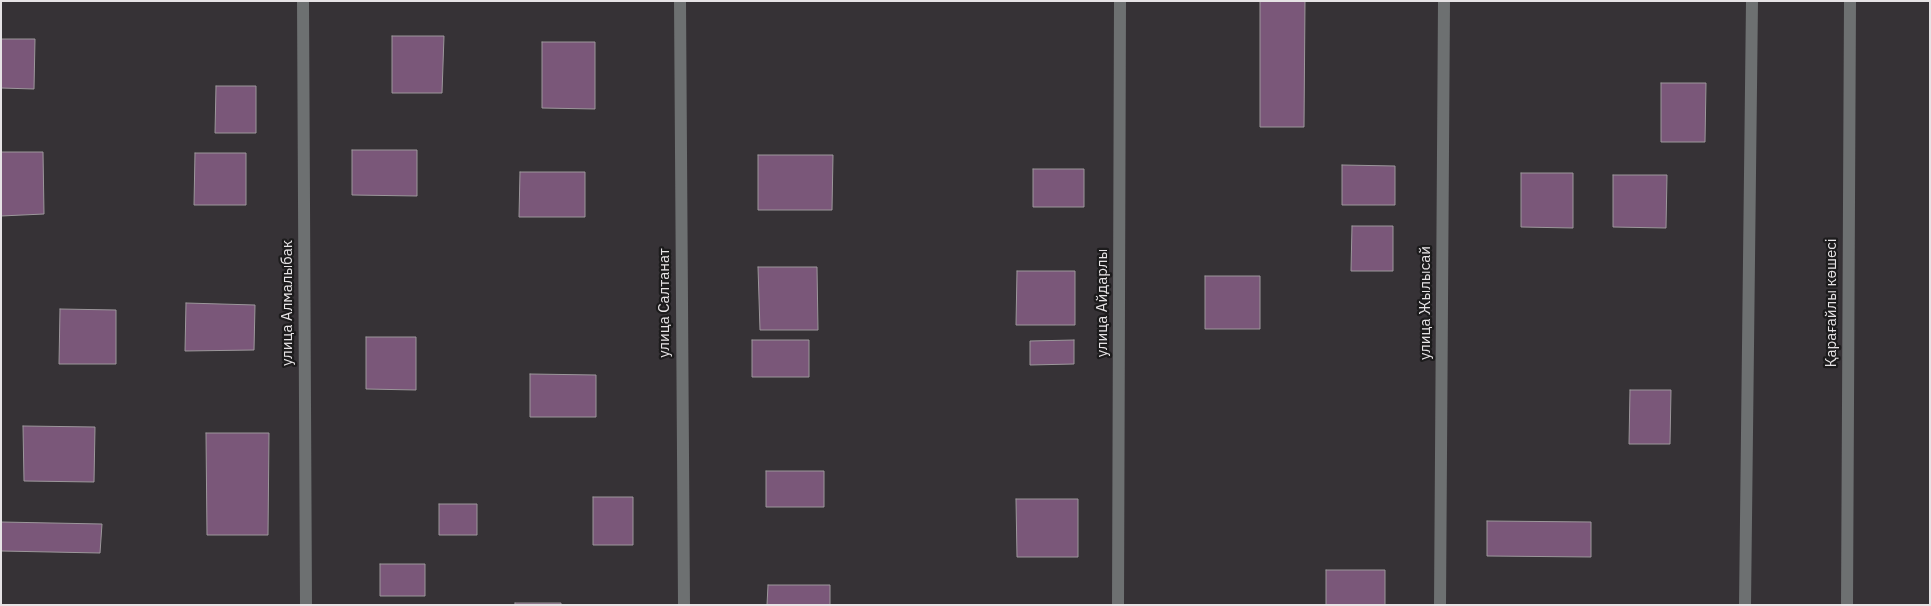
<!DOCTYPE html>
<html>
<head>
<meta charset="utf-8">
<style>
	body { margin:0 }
	#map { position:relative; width:1931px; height:606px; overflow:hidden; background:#363236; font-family:"IBM Plex Sans",sans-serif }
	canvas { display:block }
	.frame { position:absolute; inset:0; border:2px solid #e6e3e5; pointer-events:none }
</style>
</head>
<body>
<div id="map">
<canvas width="1931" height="606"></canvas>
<div class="frame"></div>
</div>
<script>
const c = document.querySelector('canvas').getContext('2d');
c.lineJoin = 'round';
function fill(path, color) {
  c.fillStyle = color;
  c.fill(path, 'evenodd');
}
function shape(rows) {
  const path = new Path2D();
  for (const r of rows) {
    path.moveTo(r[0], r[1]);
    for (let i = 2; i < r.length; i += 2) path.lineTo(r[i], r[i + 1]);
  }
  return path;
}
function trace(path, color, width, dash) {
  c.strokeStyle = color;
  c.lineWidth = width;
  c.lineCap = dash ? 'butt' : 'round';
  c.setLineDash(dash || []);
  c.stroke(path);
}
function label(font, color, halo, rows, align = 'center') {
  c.font = font + ' "IBM Plex Sans",sans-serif';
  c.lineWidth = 4.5;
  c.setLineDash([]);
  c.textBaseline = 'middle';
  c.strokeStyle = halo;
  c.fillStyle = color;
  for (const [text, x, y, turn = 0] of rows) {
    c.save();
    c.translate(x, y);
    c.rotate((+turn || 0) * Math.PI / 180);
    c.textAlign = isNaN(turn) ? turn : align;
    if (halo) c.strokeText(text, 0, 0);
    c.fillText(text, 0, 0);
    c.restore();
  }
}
const building = shape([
	[1260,1,1305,1,1304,127,1260,127,1260,1],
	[392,36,444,36,442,93,392,93,392,36],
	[1,39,35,39,34,89,1,88,1,39],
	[542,42,595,42,595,109,542,108,542,42],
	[1661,83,1706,83,1705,142,1661,142,1661,83],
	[216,86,256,86,256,133,215,133,216,86],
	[352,150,417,150,417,196,352,195,352,150],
	[1,152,43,152,44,214,1,216,1,152],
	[195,153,246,153,246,205,194,205,195,153],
	[758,155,833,155,832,210,758,210,758,155],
	[1342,165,1395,166,1395,205,1342,205,1342,165],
	[1033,169,1084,169,1084,207,1033,207,1033,169],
	[520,172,585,172,585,217,519,217,520,172],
	[1521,173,1573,173,1573,228,1521,227,1521,173],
	[1613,175,1667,175,1666,228,1613,227,1613,175],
	[1352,226,1393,226,1393,271,1351,271,1352,226],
	[758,267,817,267,818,330,760,330,758,267],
	[1017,271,1075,271,1075,325,1016,325,1017,271],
	[1205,276,1260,276,1260,329,1205,329,1205,276],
	[186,303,255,305,254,350,185,351,186,303],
	[60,309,116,310,116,364,59,364,60,309],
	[366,337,416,337,416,390,366,389,366,337],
	[752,340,809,340,809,377,752,377,752,340],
	[1074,340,1074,364,1030,365,1030,341,1074,340],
	[530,374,596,375,596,417,530,417,530,374],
	[1630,390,1671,390,1670,444,1629,444,1630,390],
	[23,426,95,427,94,482,24,481,23,426],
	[206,433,269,433,268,535,207,535,206,433],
	[766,471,824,471,824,507,766,507,766,471],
	[593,497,633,497,633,545,593,545,593,497],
	[1016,499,1078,499,1078,557,1017,557,1016,499],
	[439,504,477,504,477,535,439,535,439,504],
	[1487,521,1591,522,1591,557,1487,556,1487,521],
	[1,522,102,524,100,553,1,551,1,522],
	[380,564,425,564,425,596,380,596,380,564],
	[1326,570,1385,570,1385,605,1326,605,1326,570],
	[768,585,830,585,830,605,767,605,768,585],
	[515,603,561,603,561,605,515,605,515,603]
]);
fill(building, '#7a5779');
trace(building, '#9c979b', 1);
trace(shape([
	[303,1,306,605],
	[680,1,684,605],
	[1118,605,1120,1],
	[1440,605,1444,1],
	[1745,605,1752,1],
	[1847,605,1850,1]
]), '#6d7071', 12);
label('15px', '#e6e3e5', '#1c1b1c', [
	["улица Алмалыбак",288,303,-90],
	["улица Салтанат",665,303,-90],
	["улица Айдарлы",1103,303,-90],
	["улица Жылысай",1426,303,-90],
	["Қарағайлы көшесі",1832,303,-90]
]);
</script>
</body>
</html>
